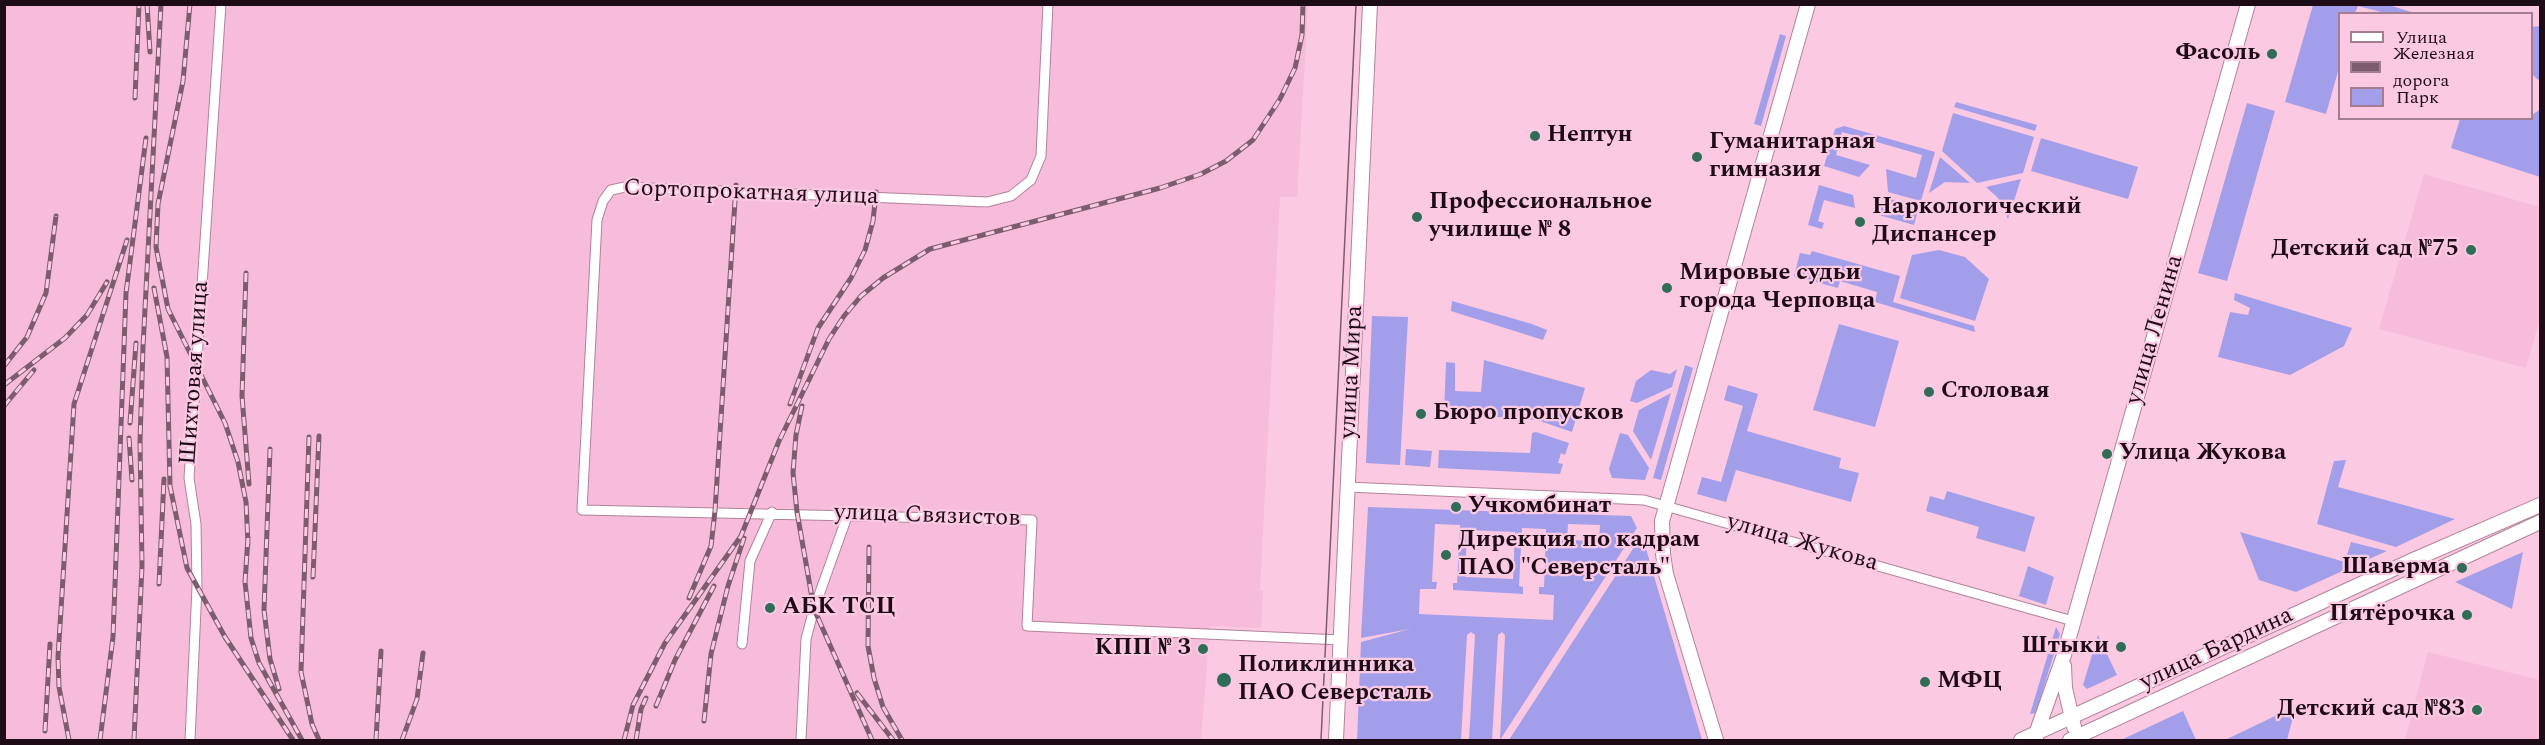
<!DOCTYPE html>
<html>
<head>
<meta charset="utf-8">
<style>
	body { margin:0 }
	#map { position:relative; width:2545px; height:745px; overflow:hidden; background:#fcc9e3; font-family:Spectral,serif }
	canvas { display:block }
	.frame { position:absolute; inset:0; border:6px solid #1d0c16; pointer-events:none }
	.legend { position:absolute; left:2338px; top:12px; width:195px; height:108px; box-sizing:border-box; background:#fcc9e3; border:2px solid #a37d91; margin:0; padding:8px 10px; list-style:none; font-size:18px; color:#1d0c16 }
	.legend li { display:flex; align-items:center; gap:12px; height:30px }
	.legend b { width:30px; border:2px solid #a37d91 }
</style>
</head>
<body>
<div id="map">
<canvas width="2545" height="745"></canvas>
<div class="frame"></div>
<ul class="legend">
<li><b style="height:8px;background:#fff"></b>Улица</li>
<li><b style="height:8px;background:#7c5c6d"></b>Железная дорога</li>
<li><b style="height:16px;background:#a39ee9"></b>Парк</li>
</ul>
</div>
<script>
const c = document.querySelector('canvas').getContext('2d');
c.lineJoin = 'round';
function fill(path, color) {
  c.fillStyle = color;
  c.fill(path, 'evenodd');
}
function shape(rows) {
  const path = new Path2D();
  for (const r of rows) {
    path.moveTo(r[0], r[1]);
    for (let i = 2; i < r.length; i += 2) path.lineTo(r[i], r[i + 1]);
  }
  return path;
}
function trace(path, color, width, dash) {
  c.strokeStyle = color;
  c.lineWidth = width;
  c.lineCap = dash ? 'butt' : 'round';
  c.setLineDash(dash || []);
  c.stroke(path);
}
function label(font, color, halo, rows, align = 'center') {
  c.font = font + ' Spectral,serif';
  c.lineWidth = 4.5;
  c.setLineDash([]);
  c.textBaseline = 'middle';
  c.strokeStyle = halo;
  c.fillStyle = color;
  for (const [text, x, y, turn = 0] of rows) {
    c.save();
    c.translate(x, y);
    c.rotate((+turn || 0) * Math.PI / 180);
    c.textAlign = isNaN(turn) ? turn : align;
    if (halo) c.strokeText(text, 0, 0);
    c.fillText(text, 0, 0);
    c.restore();
  }
}
fill(shape([
	[4,5,1308,5,1297,197,1280,197,1260,590,1263,591,1261,628,1210,626,1201,740,5,740],
	[2424,174,2540,207,2540,318,2526,368,2379,329],
	[2428,652,2540,680,2540,740,2405,740]
]), '#f6bcda');
fill(shape([
	[2313,5,2389,5,2414,13,2385,13,2358,6,2355,13,2340,14,2339,68,2326,114,2285,102],
	[2540,26,2540,78,2538,80,2532,74,2532,27],
	[1780,34,1786,36,1761,126,1754,124],
	[1956,102,2037,125,2035,131,1954,107],
	[2247,103,2275,111,2227,281,2198,273],
	[2539,110,2540,177,2451,148,2460,119,2532,118,2532,115],
	[1953,113,2034,137,2023,173,1977,183,1942,151],
	[1844,126,1935,152,1921,201,1888,192,1886,169,1916,178,1922,155,1842,132,1836,155,1870,165,1859,177,1824,166,1835,129],
	[2041,138,2138,167,2128,199,2031,171],
	[1940,157,1970,183,1945,182,1929,193],
	[2021,179,2008,219,1998,198,1986,187],
	[1819,185,1853,195,1855,208,1824,200,1818,221,1824,223,1822,229,1808,225],
	[1886,198,1919,207,1914,225,1872,213],
	[1939,250,1965,257,1989,279,1975,321,1900,298,1912,255],
	[1812,251,1900,276,1893,302,1974,326,1975,332,1875,302,1877,292,1840,281,1838,288,1794,276,1800,253,1810,255],
	[2235,293,2352,328,2344,346,2290,375,2218,357,2230,312,2248,315,2250,308,2234,300],
	[1452,301,1532,324,1547,330,1543,340,1451,311],
	[1372,316,1408,317,1400,465,1366,463],
	[1839,324,1899,341,1875,427,1813,410],
	[1484,360,1585,388,1572,432,1537,420,1444,413,1446,362,1455,363,1455,391,1481,392],
	[1685,365,1693,368,1661,480,1653,478],
	[1677,369,1672,387,1637,403,1630,401,1636,381,1651,370,1670,374],
	[1728,385,1758,394,1747,431,1841,458,1839,468,1859,473,1851,502,1736,470,1726,502,1697,494,1702,477,1721,482,1743,406,1724,400],
	[1671,393,1651,460,1633,431,1639,410],
	[1536,432,1569,443,1565,455,1561,453,1558,463,1563,464,1560,474,1438,468,1439,450,1530,453,1532,433],
	[1620,433,1628,435,1649,468,1645,480,1612,478,1609,469],
	[1406,449,1432,451,1430,467,1405,465],
	[2346,460,2338,487,2455,519,2396,547,2317,524,2334,461],
	[1947,491,2035,517,2025,552,1976,538,1979,527,1926,511,1930,496,1944,500],
	[1368,507,1631,516,1637,528,1500,740,1505,635,1502,632,1498,635,1492,740,1469,740,1475,635,1471,632,1467,635,1461,740,1357,740,1361,642,1410,629,1361,638],
	[1435,524,1460,525,1457,583,1453,583,1453,590,1523,594,1523,587,1519,586,1522,528,1546,529,1544,587,1539,587,1539,594,1554,595,1553,620,1419,614,1420,589,1436,589,1437,582,1432,582],
	[1568,524,1600,525,1599,541,1567,540],
	[1467,530,1515,532,1513,579,1465,577],
	[2240,532,2345,562,2351,542,2387,551,2296,592,2259,580],
	[1642,535,1702,740,1509,740],
	[2523,552,2512,609,2455,582],
	[2028,566,2054,577,2046,605,2019,596],
	[2056,627,2060,634,2036,713,2030,714],
	[2098,635,2117,675,2087,689,2083,685],
	[2296,706,2287,740,2225,740],
	[2183,711,2196,740,2121,740]
]), '#a39ee9');
const street = shape([
	[1048,4,1041,156,1031,180,1011,196,987,202,625,187,611,190,603,201,597,220,582,510,1032,520,1027,626,1341,640],
	[1347,487,1644,500,2073,621],
	[742,644,750,561,772,512],
	[190,740,197,587,196,524,189,478,221,4],
	[801,740,806,639,814,609,848,514]
]);
const secondary = shape([
	[2064,666,2065,688,2074,727],
	[1336,740,1370,4],
	[1716,740,1666,574,1663,554,1662,521,1808,4],
	[2021,740,2413,560,2540,505],
	[2036,740,2036,734,2064,655,2248,4],
	[2070,740,2540,522]
]);
trace(street, '#b1829a', 11);
trace(secondary, '#b1829a', 16);
trace(street, '#fff', 9);
trace(secondary, '#fff', 14);
trace(shape([
	[1321,740,1356,4]
]), '#7c5c6d', 1.5);
const rail = shape([
	[147,4,150,52],
	[190,4,183,81,158,204,156,247,168,309,225,423,238,462,246,502,248,544],
	[135,98,139,4],
	[246,273,242,396,249,484],
	[154,288,167,357,170,486,187,568,225,637,293,740],
	[4,366,27,337,46,293,56,216],
	[4,385,65,338,87,315,107,282],
	[790,404,818,328,851,278,865,250,873,221,876,192],
	[4,406,34,370],
	[802,406,796,435,793,473,797,512,814,609,872,740],
	[130,423,136,343],
	[309,437,301,672,312,724,319,740],
	[129,438,132,480],
	[270,449,264,610,270,659,279,689],
	[248,538,245,582,251,638,259,663,302,740],
	[869,547,868,646,874,678,883,707,902,740],
	[313,577,319,436],
	[159,584,164,479],
	[689,598,711,546,715,511,736,185],
	[857,693,893,740],
	[656,706,675,660,714,586],
	[704,721,711,654,728,586,744,538],
	[45,731,50,644],
	[69,740,59,687,58,657,74,404,127,240],
	[100,740,113,637,126,293,146,138],
	[134,740,142,566,140,441,143,347,161,4],
	[376,740,381,651],
	[402,740,417,699,423,653],
	[624,740,633,705,665,643,741,536,779,441,829,339,844,316,861,296,883,278,930,249,1160,188,1201,174,1226,161,1253,140,1280,99,1295,68,1302,35,1303,4],
	[636,740,641,709,646,698]
]);
trace(rail, '#7c5c6d', 5);
trace(rail, '#fcc9e3', 3, [9]);
for (const [x, y, r, color] of [
	[2272,54,6,"#316c56"],
	[1535,136,6,"#316c56"],
	[1697,157,6,"#316c56"],
	[1417,217,6,"#316c56"],
	[1860,222,6,"#316c56"],
	[2471,250,6,"#316c56"],
	[1667,288,6,"#316c56"],
	[1929,392,6,"#316c56"],
	[1421,414,6,"#316c56"],
	[2107,454,6,"#316c56"],
	[1456,507,6,"#316c56"],
	[1446,555,6,"#316c56"],
	[2462,568,6,"#316c56"],
	[770,608,6,"#316c56"],
	[2467,615,6,"#316c56"],
	[2121,647,6,"#316c56"],
	[1203,649,6,"#316c56"],
	[1224,680,8,"#316c56"],
	[1925,682,6,"#316c56"],
	[2477,710,6,"#316c56"]
]) {
  const dot = new Path2D();
  dot.arc(x, y, r, 0, 2 * Math.PI);
  c.fillStyle = color;
  c.fill(dot);
  trace(dot, '#fcc9e3', 2);
}
label('bold 24px', '#1d0c16', '#fcc9e3', [
	["Фасоль",2260,54,"right"],
	["Нептун",1547,136],
	["Гуманитарная",1709,143],
	["гимназия",1709,171],
	["Профессиональное",1429,203],
	["училище № 8",1429,231],
	["Наркологический",1872,208],
	["Диспансер",1872,236],
	["Детский сад №75",2459,250,"right"],
	["Мировые судьи",1679,274],
	["города Черповца",1679,302],
	["Столовая",1941,392],
	["Бюро пропусков",1433,414],
	["Улица Жукова",2119,454],
	["Учкомбинат",1468,507],
	["Дирекция по кадрам",1458,541],
	["ПАО \"Северсталь\"",1458,569],
	["Шаверма",2450,568,"right"],
	["АБК ТСЦ",782,608],
	["Пятёрочка",2455,615,"right"],
	["Штыки",2109,647,"right"],
	["КПП № 3",1191,649,"right"],
	["Поликлинника",1238,666],
	["ПАО Северсталь",1238,694],
	["МФЦ",1937,682],
	["Детский сад №83",2465,710,"right"]
], 'left');
label('24px', '#1d0c16', '#fcc9e3', [
	["Сортопрокатная улица",751,194,2],
	["улица Ленина",2156,330,-74],
	["улица Мира",1353,372,-87],
	["Шихтовая улица",196,373,-86],
	["улица Связистов",927,517,2],
	["улица Жукова",1802,544,16],
	["улица Бардина",2217,650,-25]
]);
</script>
</body>
</html>
